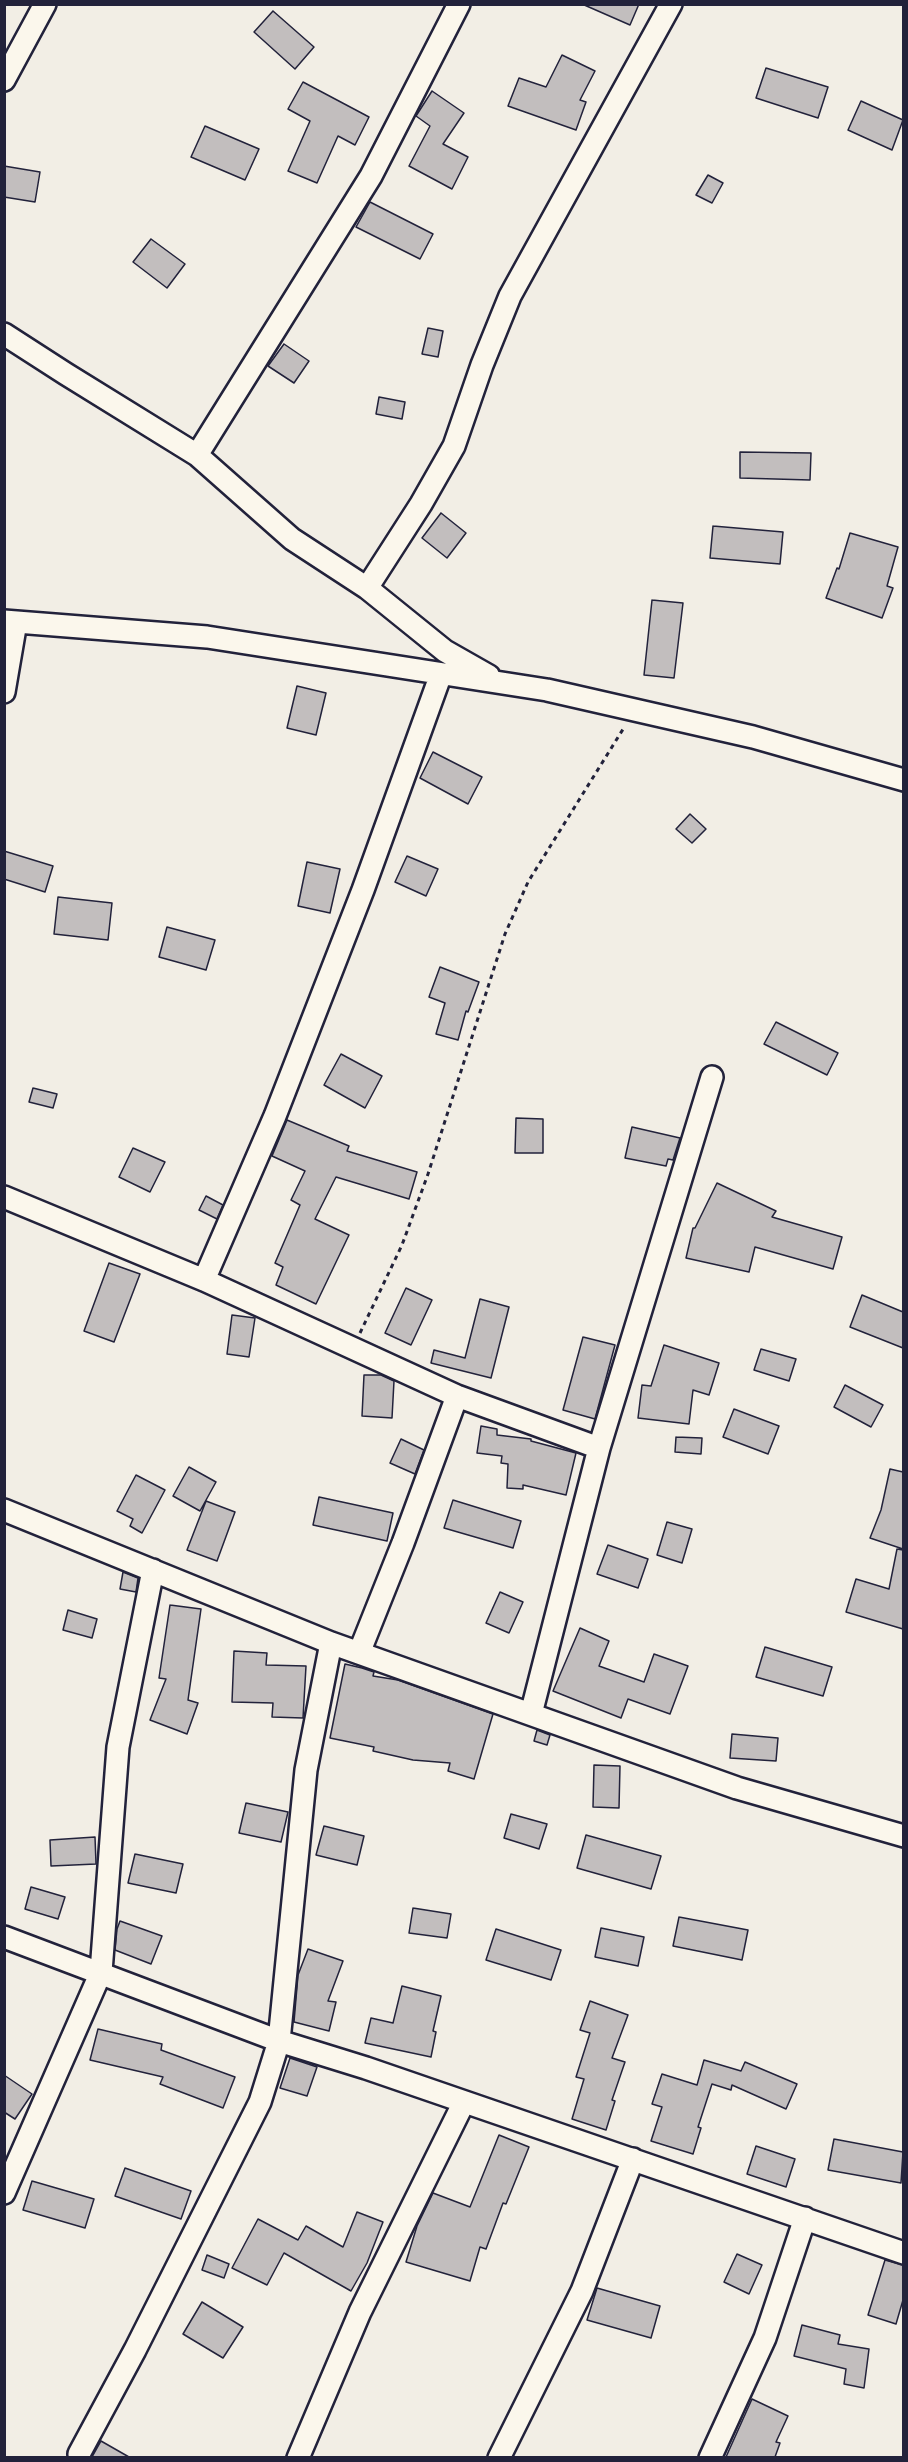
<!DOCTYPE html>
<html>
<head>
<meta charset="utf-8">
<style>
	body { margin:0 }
	#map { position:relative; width:908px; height:2462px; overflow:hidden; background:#f2eee5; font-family:"Gochi Hand",sans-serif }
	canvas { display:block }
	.frame { position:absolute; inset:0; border:6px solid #22223b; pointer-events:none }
</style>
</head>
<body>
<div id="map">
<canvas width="908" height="2462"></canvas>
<div class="frame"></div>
</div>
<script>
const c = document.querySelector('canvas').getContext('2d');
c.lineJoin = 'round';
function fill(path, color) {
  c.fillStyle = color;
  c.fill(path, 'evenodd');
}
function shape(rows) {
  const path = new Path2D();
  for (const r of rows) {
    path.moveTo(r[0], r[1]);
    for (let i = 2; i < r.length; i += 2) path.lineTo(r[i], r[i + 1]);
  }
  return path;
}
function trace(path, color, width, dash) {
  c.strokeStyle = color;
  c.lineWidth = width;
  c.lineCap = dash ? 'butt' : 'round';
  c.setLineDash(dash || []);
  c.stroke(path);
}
const building = shape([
	[582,4,639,4,630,25,582,4],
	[273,11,314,47,295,69,254,32,273,11],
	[562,55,595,71,580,100,586,102,576,130,508,106,519,78,546,87,562,55],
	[766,68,828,87,818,118,756,98,766,68],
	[303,82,369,117,355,145,338,136,317,183,288,171,310,121,288,109,303,82],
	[432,91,464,113,443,144,468,157,452,189,409,166,430,126,416,116,432,91],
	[861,101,903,120,892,150,848,130,861,101],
	[205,126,259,149,245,180,191,157,205,126],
	[4,166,40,172,35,202,4,197,4,166],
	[708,175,723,183,712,203,696,195,708,175],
	[370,202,433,234,420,259,356,227,370,202],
	[151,239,185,264,167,288,133,262,151,239],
	[428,328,443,331,438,357,422,354,428,328],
	[284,344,309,361,294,383,268,366,284,344],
	[379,397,405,402,402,419,376,414,379,397],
	[740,452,811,453,810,480,740,478,740,452],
	[441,513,466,533,447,558,422,538,441,513],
	[713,526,783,532,780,564,710,558,713,526],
	[850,533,898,547,887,586,893,588,882,618,826,598,837,568,839,569,850,533],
	[652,600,683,603,674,678,644,675,652,600],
	[297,686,326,693,316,735,287,728,297,686],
	[433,752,482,777,468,804,420,778,433,752],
	[690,814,706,829,692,843,676,829,690,814],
	[4,851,53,866,45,892,4,879,4,851],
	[407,856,438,869,426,896,395,882,407,856],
	[307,862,340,869,330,913,298,906,307,862],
	[58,897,112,903,108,940,54,934,58,897],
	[167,927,215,940,206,970,159,957,167,927],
	[440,967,479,982,468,1012,466,1011,458,1040,436,1034,445,1003,429,997,440,967],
	[776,1022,838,1053,827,1075,764,1044,776,1022],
	[341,1054,382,1076,365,1108,324,1085,341,1054],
	[33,1088,57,1094,53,1108,29,1102,33,1088],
	[516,1118,543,1119,543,1153,515,1153,516,1118],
	[287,1120,349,1146,347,1151,417,1172,409,1199,336,1177,315,1219,349,1235,316,1304,276,1285,283,1267,275,1263,300,1205,291,1200,305,1171,272,1156,287,1120],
	[632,1127,680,1138,673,1160,668,1159,666,1166,625,1158,632,1127],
	[133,1148,165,1162,150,1192,119,1177,133,1148],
	[717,1183,776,1211,772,1217,842,1237,833,1269,755,1247,749,1272,686,1258,693,1228,695,1228,717,1183],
	[206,1196,223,1205,217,1219,199,1210,206,1196],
	[109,1263,140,1274,114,1342,84,1331,109,1263],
	[406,1288,432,1300,411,1345,385,1333,406,1288],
	[862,1295,903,1312,903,1348,850,1327,862,1295],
	[480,1299,509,1307,491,1378,431,1363,434,1350,465,1358,480,1299],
	[232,1315,255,1318,249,1357,227,1354,232,1315],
	[583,1337,615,1345,595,1419,563,1410,583,1337],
	[664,1345,719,1363,709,1395,693,1390,689,1424,638,1418,642,1385,651,1386,664,1345],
	[761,1349,796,1359,789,1381,754,1370,761,1349],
	[364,1375,381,1375,394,1381,392,1418,362,1416,364,1375],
	[845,1385,883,1405,871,1427,834,1407,845,1385],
	[734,1409,779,1426,768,1454,723,1437,734,1409],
	[481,1426,497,1429,497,1435,531,1439,531,1441,576,1453,566,1495,523,1485,523,1489,507,1488,508,1464,501,1463,502,1456,477,1453,481,1426],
	[676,1437,702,1438,701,1454,675,1452,676,1437],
	[401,1439,424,1450,415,1474,390,1463,401,1439],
	[189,1467,216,1482,200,1511,173,1496,189,1467],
	[890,1469,903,1472,903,1549,870,1538,881,1510,890,1469],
	[136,1475,165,1490,142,1533,130,1526,133,1519,117,1511,136,1475],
	[319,1497,393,1513,387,1541,313,1525,319,1497],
	[453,1500,521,1521,513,1548,444,1528,453,1500],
	[206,1501,235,1512,217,1561,187,1550,206,1501],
	[667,1522,692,1529,682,1563,657,1555,667,1522],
	[608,1545,648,1559,638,1588,597,1574,608,1545],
	[897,1549,903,1550,903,1629,846,1612,856,1579,889,1589,897,1549],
	[123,1572,138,1578,136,1592,120,1589,123,1572],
	[500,1592,523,1602,509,1633,486,1623,500,1592],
	[170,1605,201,1609,188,1700,198,1703,187,1734,150,1720,166,1679,159,1678,170,1605],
	[68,1610,97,1619,92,1638,63,1630,68,1610],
	[580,1628,609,1641,599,1666,644,1682,654,1654,688,1666,670,1714,628,1699,621,1718,553,1691,580,1628],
	[765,1647,832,1667,823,1696,756,1677,765,1647],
	[234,1651,267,1653,266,1665,306,1666,303,1718,272,1717,273,1703,232,1702,234,1651],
	[345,1664,362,1668,374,1672,373,1676,398,1680,493,1714,474,1779,448,1771,450,1763,413,1760,373,1751,374,1747,330,1738,345,1664],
	[537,1730,550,1735,547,1745,534,1741,537,1730],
	[732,1734,778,1738,776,1761,730,1758,732,1734],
	[594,1765,620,1766,619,1808,593,1807,594,1765],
	[246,1803,288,1812,281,1842,239,1833,246,1803],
	[511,1814,547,1824,539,1849,504,1838,511,1814],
	[324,1826,364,1836,357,1865,316,1855,324,1826],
	[586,1835,661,1856,651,1889,577,1868,586,1835],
	[95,1837,96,1864,51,1866,50,1840,95,1837],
	[135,1854,183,1864,176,1893,128,1883,135,1854],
	[31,1887,65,1897,58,1919,25,1909,31,1887],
	[413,1908,451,1914,447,1938,409,1933,413,1908],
	[679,1917,748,1930,742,1960,673,1946,679,1917],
	[120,1921,162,1936,151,1964,115,1950,117,1929,120,1921],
	[601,1928,644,1937,638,1966,595,1957,601,1928],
	[496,1929,561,1950,551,1980,486,1960,496,1929],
	[308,1949,343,1961,328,2001,336,2002,329,2031,294,2022,298,1975,308,1949],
	[402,1986,441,1996,433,2031,436,2032,431,2057,365,2043,371,2018,393,2023,402,1986],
	[590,2001,628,2015,612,2058,625,2062,612,2100,615,2101,606,2130,572,2119,584,2079,576,2077,590,2033,580,2030,590,2001],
	[98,2029,162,2044,161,2050,235,2077,223,2108,160,2084,163,2077,90,2060,98,2029],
	[290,2058,317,2067,307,2096,280,2088,290,2058],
	[704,2060,741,2071,745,2062,797,2084,786,2109,732,2085,731,2090,712,2084,698,2127,701,2128,693,2154,651,2141,662,2107,652,2104,662,2074,697,2085,704,2060],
	[4,2075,32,2094,15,2119,4,2112,4,2075],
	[499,2135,529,2147,506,2204,503,2203,486,2249,480,2247,470,2281,406,2262,417,2226,433,2193,470,2207,499,2135],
	[834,2139,903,2152,901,2183,828,2170,834,2139],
	[756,2146,795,2159,786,2187,747,2174,756,2146],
	[125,2168,191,2191,181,2219,115,2196,125,2168],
	[32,2181,94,2199,85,2228,23,2210,32,2181],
	[357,2212,383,2222,367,2263,351,2291,284,2253,267,2285,232,2268,258,2219,298,2240,306,2226,343,2247,357,2212],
	[737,2254,762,2265,749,2294,724,2282,737,2254],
	[207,2255,229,2264,224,2278,202,2270,207,2255],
	[885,2260,903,2265,903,2300,896,2324,868,2315,885,2260],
	[597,2288,660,2306,651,2338,587,2320,597,2288],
	[202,2302,243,2327,223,2358,183,2334,202,2302],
	[802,2325,840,2335,838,2344,869,2349,864,2388,844,2384,846,2369,794,2356,802,2325],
	[752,2399,788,2416,776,2442,780,2443,775,2457,726,2457,752,2399],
	[101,2441,129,2457,92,2457,101,2441]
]);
fill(building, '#c2bebe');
trace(building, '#22223b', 1.5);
const minor = shape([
	[4,80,45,4],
	[4,334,66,374,197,455,292,539,367,588,445,651,489,676],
	[197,455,371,176,459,4],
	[367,588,421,504,454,446,482,365,510,296,671,4],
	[4,621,207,637,547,690,753,737,904,780],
	[4,692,16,622],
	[4,1197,204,1280,457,1396,599,1448],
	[204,1280,275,1116,363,890,441,674],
	[4,1510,331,1643,737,1788,904,1836],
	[359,1653,403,1543,457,1396],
	[531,1714,599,1448,712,1077],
	[4,1937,279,2041,366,2068,904,2253],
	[4,2193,101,1972,118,1747,153,1570],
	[79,2454,135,2350,260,2102,279,2041,306,1770,331,1643],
	[298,2458,360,2312,464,2102],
	[499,2458,582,2291,633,2159],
	[710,2458,765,2338,805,2218]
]);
trace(minor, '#22223b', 26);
trace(shape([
	[360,1333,402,1245,428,1174,505,934,528,882,625,726]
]), '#22223b', 3, [4.5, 4.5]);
trace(minor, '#fbf7ec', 21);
</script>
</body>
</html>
